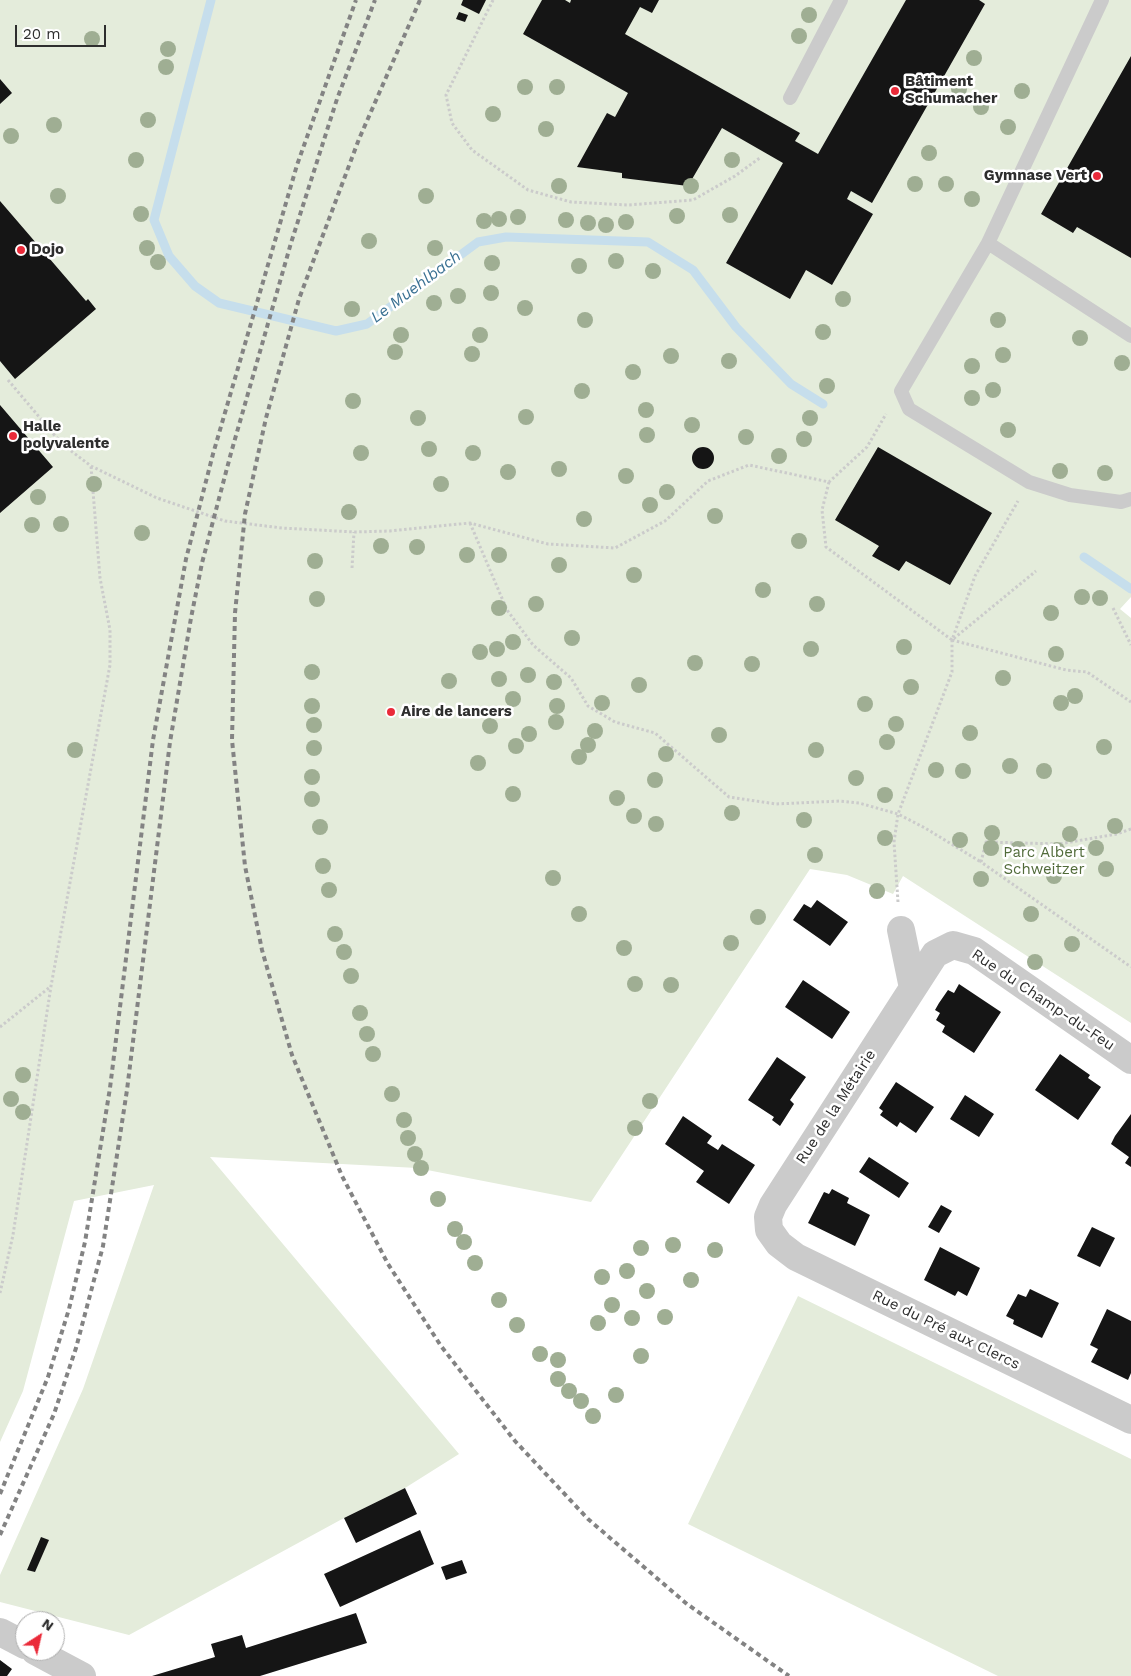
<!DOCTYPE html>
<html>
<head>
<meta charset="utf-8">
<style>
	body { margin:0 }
	#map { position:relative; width:1131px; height:1676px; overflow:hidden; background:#fff; font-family:"Work Sans",sans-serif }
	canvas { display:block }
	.north { position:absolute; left:15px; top:1611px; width:50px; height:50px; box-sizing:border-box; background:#fff; border:1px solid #ababab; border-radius:50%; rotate:35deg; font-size:14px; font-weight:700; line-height:20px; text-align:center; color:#2e2e2e }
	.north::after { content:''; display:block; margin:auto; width:18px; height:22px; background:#ea2a39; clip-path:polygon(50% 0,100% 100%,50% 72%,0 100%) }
	.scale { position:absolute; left:15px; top:25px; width:91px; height:22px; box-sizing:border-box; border:2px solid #2e2e2e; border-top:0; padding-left:6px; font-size:15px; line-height:18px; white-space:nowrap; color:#2e2e2e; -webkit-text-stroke:4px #fff; paint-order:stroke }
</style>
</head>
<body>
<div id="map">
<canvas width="1131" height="1676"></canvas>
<div class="north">N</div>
<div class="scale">20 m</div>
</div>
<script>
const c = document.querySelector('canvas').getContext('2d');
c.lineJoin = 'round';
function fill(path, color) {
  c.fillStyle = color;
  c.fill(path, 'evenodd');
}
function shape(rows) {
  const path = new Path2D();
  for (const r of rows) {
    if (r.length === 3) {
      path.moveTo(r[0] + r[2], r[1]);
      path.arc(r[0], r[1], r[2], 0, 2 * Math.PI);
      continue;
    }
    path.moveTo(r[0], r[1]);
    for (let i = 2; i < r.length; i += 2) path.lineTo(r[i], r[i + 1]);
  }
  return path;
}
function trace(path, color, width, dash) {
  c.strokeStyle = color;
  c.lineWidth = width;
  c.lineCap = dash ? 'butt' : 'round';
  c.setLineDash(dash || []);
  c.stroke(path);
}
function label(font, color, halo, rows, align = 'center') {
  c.font = font + ' "Work Sans",sans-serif';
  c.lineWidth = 5;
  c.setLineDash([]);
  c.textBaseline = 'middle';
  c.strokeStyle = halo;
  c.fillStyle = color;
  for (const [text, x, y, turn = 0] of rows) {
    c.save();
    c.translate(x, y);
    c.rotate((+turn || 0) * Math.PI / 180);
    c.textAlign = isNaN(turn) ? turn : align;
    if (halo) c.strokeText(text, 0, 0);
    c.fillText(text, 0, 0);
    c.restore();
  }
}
fill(shape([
	[0,0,1131,0,1131,597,1120,609,1131,618,1131,1023,903,876,893,894,847,875,810,869,591,1202,417,1168,210,1157,459,1454,405,1488,344,1518,129,1635,0,1602,0,1575,83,1389,154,1185,74,1201,23,1391,0,1442],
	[798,1296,1131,1459,1131,1676,998,1676,688,1524]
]), '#e4ecdb');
trace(shape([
	[211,0,154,220,169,256,195,286,219,303,336,331,367,324,478,242,506,237,648,242,693,270,736,327,791,384,823,404],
	[1084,557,1131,589]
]), '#c6deec', 9);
fill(shape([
	[463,0,486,0,479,14,461,5],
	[542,0,565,0,570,3,571,0,659,0,652,13,640,7,625,34,800,133,795,141,818,154,906,0,979,0,985,4,872,203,851,191,847,199,873,214,832,285,806,270,790,299,726,263,783,163,722,128,688,186,622,178,622,173,577,167,607,113,615,117,628,93,523,34],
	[459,12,468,15,465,22,456,19],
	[1131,56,1131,258,1077,227,1073,233,1041,214],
	[0,79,12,93,0,104],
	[0,201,86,301,88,299,96,309,15,379,0,361],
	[0,405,53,467,0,513],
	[878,447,992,513,950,585,906,561,899,571,872,556,879,546,835,520],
	[703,458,11],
	[817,900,848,922,830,946,793,920,804,904,811,908],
	[803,980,850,1012,832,1039,785,1007],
	[959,984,1001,1012,974,1053,942,1032,945,1026,936,1020,940,1013,935,1010,939,1003,948,990,954,993],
	[1060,1054,1090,1075,1088,1078,1101,1087,1078,1120,1035,1090],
	[777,1057,806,1077,790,1100,794,1104,780,1126,772,1120,774,1117,748,1100],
	[896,1082,934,1107,916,1133,900,1122,897,1127,880,1115,883,1111,879,1108],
	[965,1095,994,1114,979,1137,950,1119],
	[1131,1114,1131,1167,1125,1163,1129,1157,1111,1144,1115,1136],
	[683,1116,712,1136,707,1143,718,1150,722,1144,755,1165,729,1204,696,1182,704,1171,665,1144],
	[869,1157,909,1183,899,1198,859,1172],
	[832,1189,849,1198,847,1203,870,1215,855,1246,808,1223,824,1192,829,1194],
	[941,1205,952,1211,939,1233,928,1227],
	[1092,1227,1115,1238,1100,1267,1077,1256],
	[940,1247,980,1268,967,1296,958,1291,955,1296,924,1280],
	[1030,1289,1059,1303,1042,1338,1013,1324,1014,1320,1006,1316,1018,1294,1026,1297],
	[1107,1309,1131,1321,1131,1373,1128,1380,1091,1362,1098,1349,1090,1345],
	[405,1488,417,1514,356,1543,344,1518],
	[420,1530,434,1564,340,1607,324,1574],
	[41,1537,49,1540,35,1572,27,1570],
	[462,1560,467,1573,446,1580,441,1567],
	[356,1613,367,1643,260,1676,152,1676,215,1657,211,1644,242,1635,246,1648],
	[0,1660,12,1669,7,1676,0,1676]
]), '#151515');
trace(shape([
	[493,0,446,95,452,123,472,150,528,190,571,202,628,205,693,200,735,176,761,157],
	[8,380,62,444,91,466,157,498,225,521,282,528,354,532,390,531,470,523,548,544,615,548,665,521,708,481,749,465,829,482,867,447,886,414],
	[829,482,822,510,826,547,952,640,1036,571],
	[470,523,507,610,533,645,571,678,588,706,615,722,655,733,729,797,776,804,840,801,859,803,898,814,925,828,981,862],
	[352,568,354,532],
	[1113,608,1131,645],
	[952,640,1066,670,1087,672,1131,702],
	[1131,829,1117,834,1059,844,986,842,981,862,1131,967],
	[898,902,894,842,898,814,952,672,952,640,975,576,1018,501],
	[0,1027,50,987],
	[0,1293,13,1235,51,986,110,665,110,630,100,578,91,466]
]), '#cbcbcb', 3, [2.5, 2.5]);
trace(shape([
	[790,98,841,0],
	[988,243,1102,0],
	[1131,336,988,243,901,391,909,409,1029,482,1070,495,1121,502,1131,499]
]), '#cbcbcb', 14);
trace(shape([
	[901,930,913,988],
	[1131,1060,974,951,953,945,935,954,773,1205,768,1217,769,1230,779,1244,796,1257,1131,1420],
	[0,1632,25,1645],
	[35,1651,82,1676]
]), '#cbcbcb', 28);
trace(shape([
	[420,0,359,139,299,299,266,418,245,514,235,613,232,740,245,866,262,950,292,1055,342,1176,388,1264,441,1346,515,1441,588,1519,687,1604,789,1676],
	[0,1494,48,1377,69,1309,85,1242,110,1088,153,740,186,559,213,454,297,165,356,0],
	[0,1535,54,1414,76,1348,103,1246,127,1090,170,742,191,618,202,563,231,453,291,243,337,99,375,0]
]), '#838383', 4, [5, 4]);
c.fillStyle = '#9fae93';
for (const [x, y] of [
	[809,15],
	[799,36],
	[92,39],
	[168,49],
	[974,58],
	[166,67],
	[525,87],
	[557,87],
	[959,89],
	[1022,91],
	[981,107],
	[493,114],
	[148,120],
	[54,125],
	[1008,127],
	[546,129],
	[11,136],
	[929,153],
	[136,160],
	[732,160],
	[915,184],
	[946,184],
	[559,186],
	[691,186],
	[58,196],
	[426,196],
	[972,199],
	[141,214],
	[730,215],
	[677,216],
	[518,217],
	[499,219],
	[566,220],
	[484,221],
	[626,222],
	[588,223],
	[606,225],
	[369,241],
	[147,248],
	[435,248],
	[616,261],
	[158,262],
	[492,263],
	[579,266],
	[653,271],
	[491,293],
	[458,296],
	[843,299],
	[434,303],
	[525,308],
	[352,309],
	[585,320],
	[998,320],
	[823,332],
	[401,335],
	[480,335],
	[1080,338],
	[395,352],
	[472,354],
	[1003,355],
	[671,356],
	[729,361],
	[1122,363],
	[972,366],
	[633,372],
	[827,386],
	[993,390],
	[582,391],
	[972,398],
	[353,401],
	[646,410],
	[526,417],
	[418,418],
	[810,418],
	[692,425],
	[1008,430],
	[647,435],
	[746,437],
	[804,439],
	[429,449],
	[361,453],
	[473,453],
	[779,456],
	[559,469],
	[1060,471],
	[508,472],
	[1105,473],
	[626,476],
	[94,484],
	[441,484],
	[667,492],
	[38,497],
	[650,505],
	[349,512],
	[715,516],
	[584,519],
	[61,524],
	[32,525],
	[142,533],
	[799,541],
	[381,546],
	[417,547],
	[467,555],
	[499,555],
	[315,561],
	[559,565],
	[634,575],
	[763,590],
	[1082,597],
	[1100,598],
	[317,599],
	[536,604],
	[817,604],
	[499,608],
	[1051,613],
	[572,638],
	[513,642],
	[904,647],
	[497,649],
	[811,649],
	[480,652],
	[1056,654],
	[695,663],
	[752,664],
	[312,672],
	[528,675],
	[1003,678],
	[499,679],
	[449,681],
	[554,682],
	[639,685],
	[911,687],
	[1075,696],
	[513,699],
	[602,703],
	[1061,703],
	[865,704],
	[312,706],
	[557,706],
	[556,722],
	[896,724],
	[314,725],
	[490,726],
	[595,731],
	[970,733],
	[529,734],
	[719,735],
	[887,742],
	[588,745],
	[516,746],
	[1104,747],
	[314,748],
	[75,750],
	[816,750],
	[666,754],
	[579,757],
	[478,763],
	[1010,766],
	[936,770],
	[963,771],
	[1044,771],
	[312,777],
	[856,778],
	[655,780],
	[513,794],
	[885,795],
	[617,798],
	[312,799],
	[732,813],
	[634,816],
	[804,820],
	[656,824],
	[1115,826],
	[320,827],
	[992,833],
	[1070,834],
	[885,838],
	[960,840],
	[991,848],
	[1096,848],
	[1018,849],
	[1057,850],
	[815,855],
	[323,866],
	[1106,869],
	[1054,876],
	[553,878],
	[981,879],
	[329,890],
	[877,891],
	[579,914],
	[1031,914],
	[758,917],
	[335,934],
	[731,943],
	[1072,944],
	[624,948],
	[344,952],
	[1035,962],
	[351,976],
	[635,984],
	[671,985],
	[360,1013],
	[367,1034],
	[373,1054],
	[23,1075],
	[392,1094],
	[11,1099],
	[650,1101],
	[23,1112],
	[404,1120],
	[635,1128],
	[408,1138],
	[415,1154],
	[421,1168],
	[438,1199],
	[455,1229],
	[464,1242],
	[673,1245],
	[641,1248],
	[715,1250],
	[475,1263],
	[627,1271],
	[602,1277],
	[691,1280],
	[647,1291],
	[499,1300],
	[612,1305],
	[665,1317],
	[632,1318],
	[598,1323],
	[517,1325],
	[540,1354],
	[641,1356],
	[558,1360],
	[558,1379],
	[569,1391],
	[616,1395],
	[581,1401],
	[593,1416]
]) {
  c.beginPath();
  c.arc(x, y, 8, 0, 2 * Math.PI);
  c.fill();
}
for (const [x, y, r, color] of [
	[895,91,5,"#ea2a39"],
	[1097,176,5,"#ea2a39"],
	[21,250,5,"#ea2a39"],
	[13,436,5,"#ea2a39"],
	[391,712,5,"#ea2a39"]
]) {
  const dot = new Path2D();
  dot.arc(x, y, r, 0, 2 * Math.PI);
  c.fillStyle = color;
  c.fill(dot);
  trace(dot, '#fff', 2);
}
label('bold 15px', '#2e2e2e', '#fff', [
	["Bâtiment",905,82],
	["Schumacher",905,99],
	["Gymnase Vert",1087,176,"right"],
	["Dojo",31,250],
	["Halle",23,427],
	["polyvalente",23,444],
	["Aire de lancers",401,712]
], 'left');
label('15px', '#516b3a', '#fff', [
	["Parc Albert",1044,853],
	["Schweitzer",1044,870]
]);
label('15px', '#2e2e2e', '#fff', [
	["Rue du Champ-du-Feu",1043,1000,34],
	["Rue de la Métairie",836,1107,-57],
	["Rue du Pré aux Clercs",946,1330,26]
]);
label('italic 16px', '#397092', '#fff', [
	["Le Muehlbach",416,287,-37]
]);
</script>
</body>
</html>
